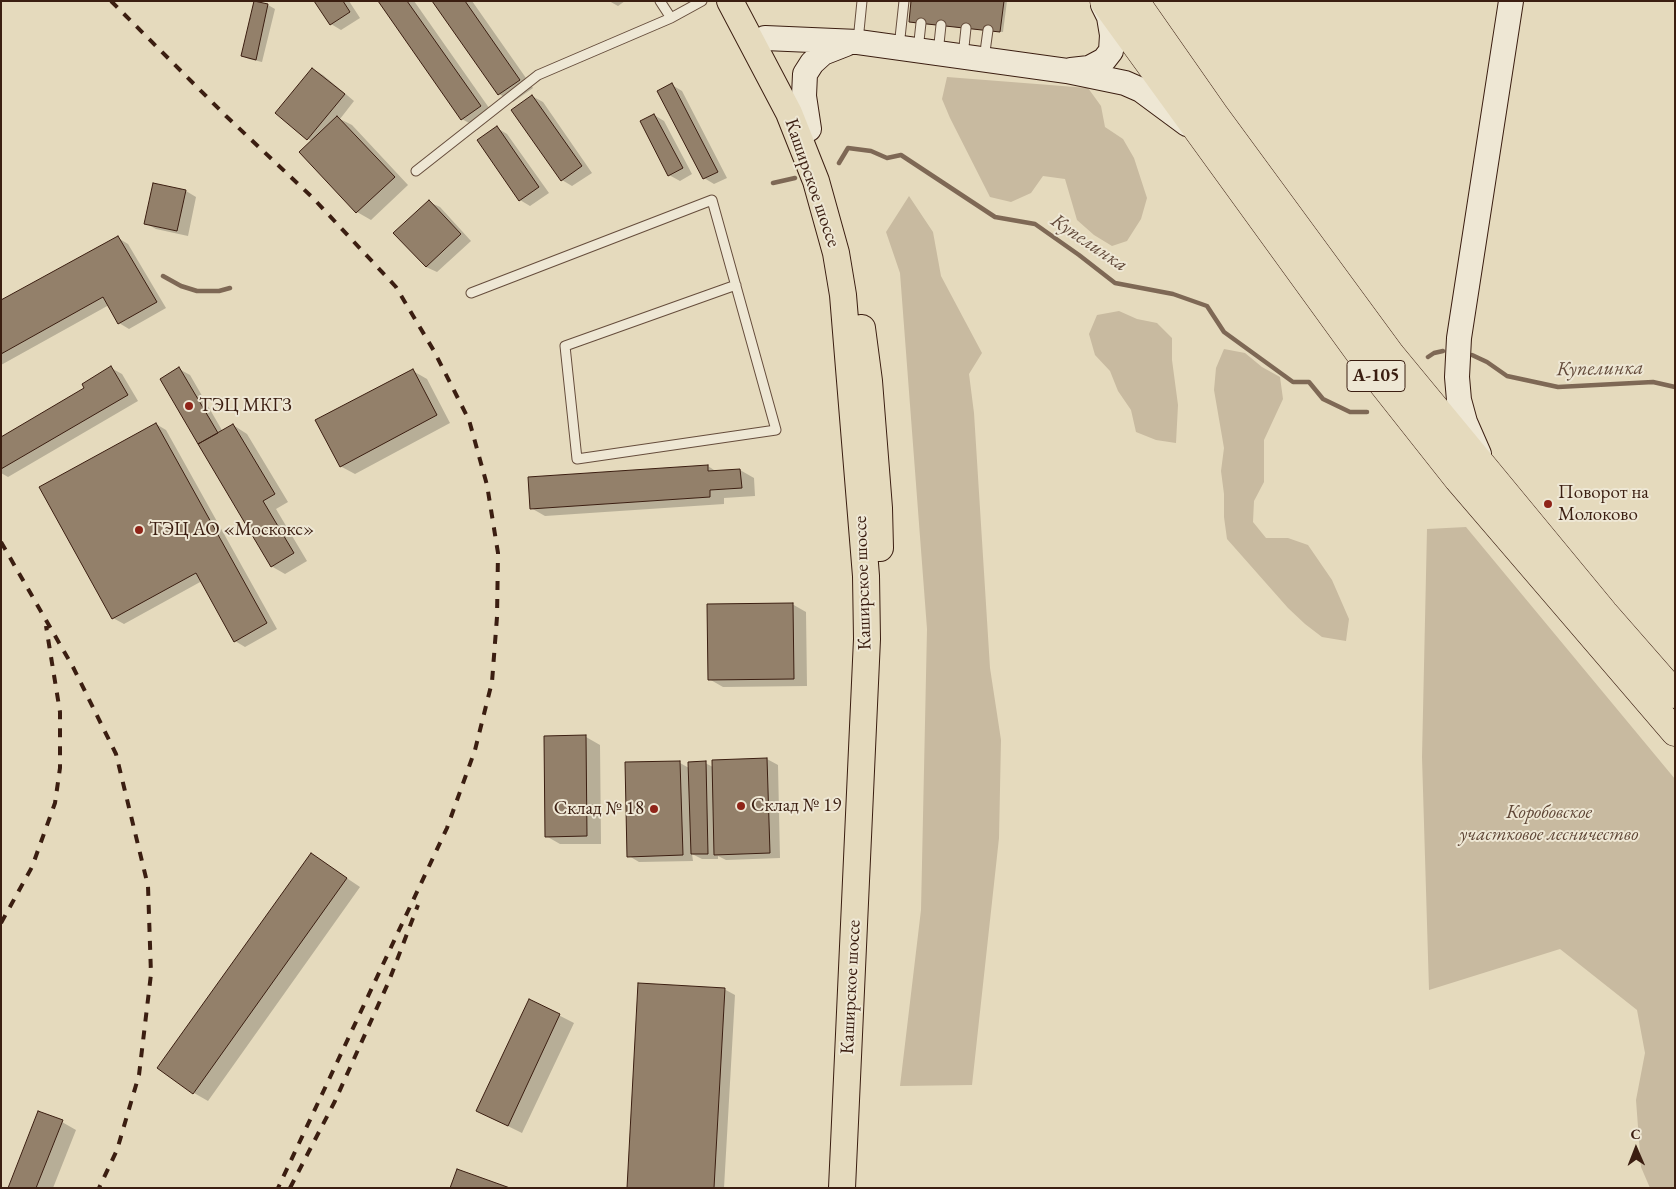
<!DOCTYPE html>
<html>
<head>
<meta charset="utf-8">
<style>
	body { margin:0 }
	#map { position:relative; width:1676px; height:1189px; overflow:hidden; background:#e5dabd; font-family:"EB Garamond",serif }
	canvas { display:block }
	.frame { position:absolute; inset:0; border:2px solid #3b1e11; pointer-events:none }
	.north { position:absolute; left:1611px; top:1124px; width:50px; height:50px; -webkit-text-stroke:4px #eee7d4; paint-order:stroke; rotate:359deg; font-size:14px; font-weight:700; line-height:20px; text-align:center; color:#3b1e11 }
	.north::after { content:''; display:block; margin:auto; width:18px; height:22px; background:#3b1e11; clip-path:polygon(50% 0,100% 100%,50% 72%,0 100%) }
</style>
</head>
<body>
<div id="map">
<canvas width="1676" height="1189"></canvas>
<div class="frame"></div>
<div class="north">С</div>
</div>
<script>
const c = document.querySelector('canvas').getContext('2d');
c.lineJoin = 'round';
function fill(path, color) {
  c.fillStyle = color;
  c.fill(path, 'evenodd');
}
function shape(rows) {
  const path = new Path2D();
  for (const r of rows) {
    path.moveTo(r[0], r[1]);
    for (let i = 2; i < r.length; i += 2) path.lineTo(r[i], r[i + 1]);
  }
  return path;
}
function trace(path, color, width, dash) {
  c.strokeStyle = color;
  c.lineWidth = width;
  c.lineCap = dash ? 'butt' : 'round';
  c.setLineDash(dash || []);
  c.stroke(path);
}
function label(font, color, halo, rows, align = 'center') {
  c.font = font + ' "EB Garamond",serif';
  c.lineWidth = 4;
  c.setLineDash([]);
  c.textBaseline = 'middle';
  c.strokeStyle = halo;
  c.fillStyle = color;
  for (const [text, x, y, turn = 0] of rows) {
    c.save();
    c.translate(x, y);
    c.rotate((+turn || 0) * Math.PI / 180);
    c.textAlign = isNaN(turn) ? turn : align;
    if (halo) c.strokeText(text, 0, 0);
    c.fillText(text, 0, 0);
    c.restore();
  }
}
fill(shape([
	[947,77,1088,88,1101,106,1105,127,1123,139,1134,158,1147,198,1141,219,1127,241,1112,246,1094,235,1077,220,1065,179,1043,176,1031,193,1011,202,990,197,950,118,942,99],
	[909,196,933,232,941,276,982,353,969,374,974,413,990,668,1001,740,999,838,972,1085,900,1086,921,910,927,629,900,273,886,232],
	[1119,311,1137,319,1157,323,1172,338,1172,360,1178,405,1176,443,1156,440,1136,432,1131,410,1118,391,1110,371,1095,355,1089,334,1097,315],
	[1224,349,1245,353,1262,367,1280,377,1283,399,1264,440,1264,482,1254,501,1253,522,1266,538,1288,538,1308,545,1332,580,1349,619,1346,641,1322,637,1305,624,1288,608,1227,539,1224,517,1224,494,1221,471,1224,448,1214,390,1216,368],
	[1466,527,1675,779,1675,1188,1650,1188,1641,1167,1636,1100,1645,1053,1637,1010,1560,949,1429,990,1422,757,1427,529]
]), '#c8baa0');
fill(shape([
	[315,1,349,1,360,18,341,30,331,24],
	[379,1,414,1,494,115,476,127,462,119],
	[434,1,472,1,533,88,513,102,499,94],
	[609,1,625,1,618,6],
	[913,1,1007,1,1003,32,913,23,911,21],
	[255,2,268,5,275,9,262,62,249,59,242,56],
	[313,69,323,75,354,101,340,119,352,125,408,185,371,220,357,212,312,141,308,139],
	[672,85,682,91,727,178,714,184,704,178],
	[532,96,543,102,592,173,572,186,562,180,513,110],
	[654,115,664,121,692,174,680,181,669,175],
	[497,128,507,134,549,193,530,206,520,200],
	[186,191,196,197,188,236,156,229,145,223],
	[429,202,440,207,471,241,437,272,426,267],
	[118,238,128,244,166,308,129,329,119,323,109,305,1,365,1,302],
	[111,368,122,374,138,401,8,477,1,473,1,438,86,388],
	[179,369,190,375,223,432,233,425,247,434,288,502,276,509,307,561,285,574,271,566],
	[413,371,427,379,450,423,355,474,340,466],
	[156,424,166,430,277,629,245,647,235,641,202,581,124,624,113,618],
	[708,466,717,472,740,470,754,478,755,496,724,498,724,504,545,516,531,508],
	[792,604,806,612,807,686,723,687,709,679],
	[586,737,600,745,601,844,560,844,546,836],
	[767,759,778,765,780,858,726,860,718,856,718,859,702,859,692,854,693,861,639,862,629,856,627,764,680,763,689,768,705,763,713,767,713,761],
	[311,854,360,887,208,1101,194,1093],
	[724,989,735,995,724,1188,628,1188],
	[529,1000,574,1023,522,1133,477,1111],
	[62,1122,76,1130,53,1188,10,1188]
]), '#0003');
trace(shape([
	[839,163,848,148,871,151,887,158,901,155,995,217,1035,224,1079,255,1115,283,1173,294,1207,306,1224,332,1293,382,1309,382,1323,399,1350,412,1367,412],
	[773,183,795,178],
	[163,276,181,286,197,291,219,291,230,288],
	[1472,355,1487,362,1507,376,1558,387,1653,382,1675,387],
	[1428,357,1434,353,1443,351]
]), '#7e6855', 4.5);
const building = shape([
	[254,1,268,4,256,60,241,56,254,1],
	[314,1,343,1,350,12,330,25,314,1],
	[378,1,407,1,481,106,461,120,378,1],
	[432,1,465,1,520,80,498,95,432,1],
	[911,1,1004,1,1000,32,909,22,911,1],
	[312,68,345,94,307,140,275,113,312,68],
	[672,83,718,172,703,179,657,91,672,83],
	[532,95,582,166,561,181,511,110,532,95],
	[654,114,683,168,668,176,640,121,654,114],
	[337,116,395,177,356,213,299,152,337,116],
	[497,126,539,187,519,201,477,140,497,126],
	[153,183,186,190,177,231,144,224,153,183],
	[429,200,461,234,426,267,393,233,429,200],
	[118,236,157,302,118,324,103,297,1,354,1,300,118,236],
	[111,366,128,395,1,469,1,437,84,388,82,384,111,366],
	[179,367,218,433,198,444,160,379,179,367],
	[413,369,437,415,340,467,315,420,413,369],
	[156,423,267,623,234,642,196,573,112,619,39,487,156,423],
	[233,424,275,494,263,501,294,553,271,567,198,444,233,424],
	[708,465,708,471,740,469,742,488,710,490,710,497,530,509,528,477,708,465],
	[793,603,794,679,708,680,707,604,793,603],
	[586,735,587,836,545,837,544,736,586,735],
	[767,758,770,853,714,855,712,760,767,758],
	[680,761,683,855,627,857,625,762,680,761],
	[706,761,708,854,691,854,688,762,706,761],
	[311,853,347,878,193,1094,157,1068,311,853],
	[638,983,725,988,714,1188,627,1188,638,983],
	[529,999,560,1014,508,1126,476,1111,529,999],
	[38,1111,63,1120,36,1188,8,1188,38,1111],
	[457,1169,510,1188,450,1188,457,1169]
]);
fill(building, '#93806a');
trace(building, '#3b1e11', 1);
const lane = shape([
	[660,1,671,18],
	[858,41,862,1],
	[899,47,904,1],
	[918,50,921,23],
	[938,53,941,25],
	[963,56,966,28],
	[984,59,988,30],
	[416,171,538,75,671,18,702,1],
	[471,293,712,200,776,430,577,459,565,346,736,285]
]);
const secondary = shape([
	[765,38,858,42,1067,71,1125,83,1141,90,1187,124],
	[1071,70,1089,68,1104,60,1111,51,1112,35,1109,17,1103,5],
	[809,129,804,96,805,74,812,63,823,53,846,44],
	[1479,454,1465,422,1459,400,1457,377,1459,338,1511,1]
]);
const primary = shape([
	[730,1,789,113,816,181,836,253,843,295,866,576,867,639,842,1188],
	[862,328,869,381,879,508,880,548]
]);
const highway = shape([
	[1104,1,1371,369,1458,479,1675,732],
	[1135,1,1214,114,1391,355,1604,613,1675,694]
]);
trace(lane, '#664d3c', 11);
trace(secondary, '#3b1e11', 26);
trace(primary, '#3b1e11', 28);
trace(highway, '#3b1e11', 29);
trace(lane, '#eee7d4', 9);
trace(secondary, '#eee7d4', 24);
trace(primary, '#e5dabd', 26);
trace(highway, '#e5dabd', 28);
trace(shape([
	[111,1,226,116,313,198,396,287,434,351,469,420,487,485,498,553,497,617,492,682,475,750,447,828,278,1188],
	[1,542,73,667,116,754,148,886,151,974,139,1075,117,1150,99,1188],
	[1,923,32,867,55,803,60,768,60,712,46,626],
	[290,1188,335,1101,389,981,418,905]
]), '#3b1e11', 4, [9, 9]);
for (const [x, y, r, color] of [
	[189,406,5,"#8f2418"],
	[1548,504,5,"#8f2418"],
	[139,530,5,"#8f2418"],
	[741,806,5,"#8f2418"],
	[654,809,5,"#8f2418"]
]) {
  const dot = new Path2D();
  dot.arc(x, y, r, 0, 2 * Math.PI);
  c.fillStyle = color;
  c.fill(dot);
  trace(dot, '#eee7d4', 2);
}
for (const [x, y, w] of [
	[1376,376,58]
]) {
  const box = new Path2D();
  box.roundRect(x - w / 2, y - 15.5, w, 31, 4);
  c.fillStyle = '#eee7d4';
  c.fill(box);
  trace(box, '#3b1e11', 1);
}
label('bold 18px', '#3b1e11', null, [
	["А-105",1376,376]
]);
label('19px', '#3b1e11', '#eee7d4', [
	["Каширское шоссе",812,183,71],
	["Каширское шоссе",863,583,-92],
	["Каширское шоссе",851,987,-87]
]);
label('19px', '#3b1e11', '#eee7d4', [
	["ТЭЦ МКГЗ",199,406],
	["Поворот на",1558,493],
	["Молоково",1558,515],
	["ТЭЦ АО «Москокс»",149,530],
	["Склад № 19",751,806],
	["Склад № 18",644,809,"right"]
], 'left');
label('italic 19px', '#5e4535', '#eee7d4', [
	["Коробовское",1549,813],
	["участковое лесничество",1549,835]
]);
label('italic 20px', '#624939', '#eee7d4', [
	["Купелинка",1089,243,34],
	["Купелинка",1600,369,-1]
]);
</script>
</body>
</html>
